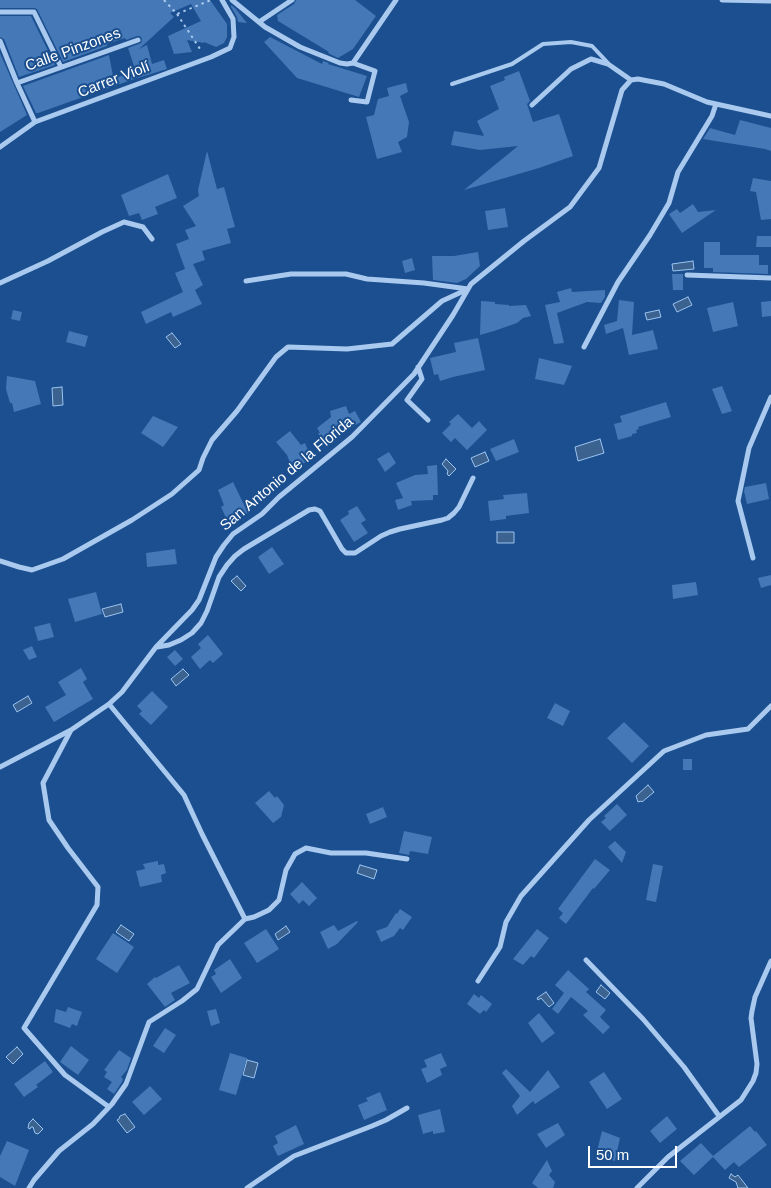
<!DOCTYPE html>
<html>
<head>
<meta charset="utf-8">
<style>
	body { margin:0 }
	#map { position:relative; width:771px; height:1188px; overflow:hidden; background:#1b4f8f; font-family:Arial,sans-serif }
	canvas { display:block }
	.scale { position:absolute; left:588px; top:1146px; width:89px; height:22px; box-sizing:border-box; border:2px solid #fff; border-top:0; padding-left:6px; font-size:15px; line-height:18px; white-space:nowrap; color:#fff; -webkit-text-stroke:4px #1b4f8f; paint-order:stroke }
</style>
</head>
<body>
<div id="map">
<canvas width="771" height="1188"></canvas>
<div class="scale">50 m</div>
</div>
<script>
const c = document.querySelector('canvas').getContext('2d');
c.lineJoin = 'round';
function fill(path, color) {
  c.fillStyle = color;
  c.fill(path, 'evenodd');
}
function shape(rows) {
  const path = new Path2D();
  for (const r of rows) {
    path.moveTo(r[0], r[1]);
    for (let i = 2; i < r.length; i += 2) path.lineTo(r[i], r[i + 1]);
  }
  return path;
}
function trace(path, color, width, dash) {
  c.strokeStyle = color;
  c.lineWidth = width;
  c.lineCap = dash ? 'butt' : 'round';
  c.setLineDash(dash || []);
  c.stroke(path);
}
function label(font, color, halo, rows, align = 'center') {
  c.font = font + ' Arial,sans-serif';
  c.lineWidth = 4;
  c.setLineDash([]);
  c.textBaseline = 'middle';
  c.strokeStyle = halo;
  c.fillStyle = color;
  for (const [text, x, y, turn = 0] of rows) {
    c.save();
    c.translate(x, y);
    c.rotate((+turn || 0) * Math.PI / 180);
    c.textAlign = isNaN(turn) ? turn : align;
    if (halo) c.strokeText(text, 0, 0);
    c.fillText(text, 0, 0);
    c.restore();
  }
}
const water = shape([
	[693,261,694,269,673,271,672,264,693,261],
	[688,297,692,305,677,312,673,304,688,297],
	[659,310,661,317,647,320,645,313,659,310],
	[172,333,181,344,175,348,166,337,172,333],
	[62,387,63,405,53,406,52,388,62,387],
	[600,439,604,453,578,461,575,447,600,439],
	[485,452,489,461,475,467,471,458,485,452],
	[446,459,456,469,449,476,447,474,448,471,442,464,446,459],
	[497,532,514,532,514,543,497,543,497,532],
	[237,576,246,586,241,591,231,581,237,576],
	[121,604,123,612,105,617,102,609,121,604],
	[183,669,189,675,176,686,171,679,183,669],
	[28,696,32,703,17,712,13,705,28,696],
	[648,785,654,792,642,802,641,801,638,802,636,796,648,785],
	[360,865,377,870,374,879,357,873,360,865],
	[121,925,134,934,129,941,116,932,121,925],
	[286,926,290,932,278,940,275,934,286,926],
	[601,985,610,993,605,999,596,992,601,985],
	[546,992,554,1003,549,1007,541,998,538,1000,537,998,546,992],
	[17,1047,23,1054,13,1064,6,1057,17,1047],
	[247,1060,258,1063,254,1078,243,1075,247,1060],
	[125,1114,135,1127,127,1133,117,1120,119,1119,120,1116,125,1114],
	[33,1119,43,1129,38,1134,35,1133,33,1127,31,1127,30,1129,28,1128,29,1123,33,1119],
	[731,1174,735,1177,738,1175,748,1188,738,1188,736,1182,729,1178,731,1174]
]);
fill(water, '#3c6290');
trace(water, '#9cc4f0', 1);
fill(shape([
	[0,0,210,0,227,24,227,37,224,43,216,47,204,42,204,43,187,40,192,52,174,54,168,36,201,21,191,4,170,13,174,17,139,49,147,45,152,64,164,60,167,69,138,78,128,48,141,43,142,39,140,36,137,36,126,40,125,38,107,44,107,46,63,62,37,9,34,8,0,8],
	[296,0,355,0,376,16,353,49,338,58,328,53,329,52,278,21,277,15,294,4],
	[231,5,235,8,247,23,238,22,237,17,231,7],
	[0,16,31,16,55,65,19,77,4,39,0,37],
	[270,37,322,64,323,61,329,63,328,64,367,76,359,97,297,78,264,42],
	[0,53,27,115,0,132],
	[109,55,113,76,115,75,115,77,136,74,137,78,38,113,36,113,23,86],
	[519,71,530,101,527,104,533,122,559,114,573,156,539,168,464,190,518,146,480,150,451,145,454,131,484,136,477,121,499,109,490,86,505,80,504,77],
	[406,83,408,92,400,96,409,122,407,137,398,142,402,152,377,159,366,117,374,115,378,99,389,96,387,88],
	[740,120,771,128,771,151,765,149,703,139,710,128,735,135],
	[207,151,217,189,224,187,235,227,227,229,231,243,202,251,205,260,193,264,203,285,195,290,202,304,173,317,171,312,146,324,141,312,183,292,175,273,185,269,176,244,189,239,185,230,196,226,183,206,199,196,198,190],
	[168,174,177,198,155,207,158,214,142,220,139,213,129,216,121,195],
	[753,178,771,181,771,219,761,220,756,192,750,191],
	[693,204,698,212,716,210,682,233,669,214,677,209,680,213],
	[505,208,508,227,488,230,485,211],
	[757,236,771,236,771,247,756,247],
	[704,242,720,242,720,255,759,255,759,265,768,265,768,274,713,272,713,268,704,268],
	[478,252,480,266,466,279,457,283,433,280,432,256,454,256],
	[412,258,415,270,405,273,402,261],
	[672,274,683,274,683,290,673,290],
	[571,288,572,292,605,290,605,297,601,303,587,302,557,313,564,343,554,344,545,305,560,302,557,292],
	[619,300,634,302,632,335,653,330,658,349,629,355,623,328,606,334,604,325,617,321],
	[481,301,495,302,495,304,509,305,509,306,526,305,531,316,523,318,517,323,494,331,480,335],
	[771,301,771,316,762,317,761,302],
	[733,302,738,326,713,332,707,308],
	[13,310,22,312,20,321,11,319],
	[69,331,88,336,85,347,66,342],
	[478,338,485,370,453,377,440,381,438,374,434,375,430,358,456,352,454,343],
	[539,358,572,366,564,385,535,379],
	[7,376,35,381,41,404,14,412,12,403,10,403,6,389],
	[722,386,732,411,722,414,712,389],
	[666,402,671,417,638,427,639,429,636,430,637,433,632,434,632,436,618,440,614,424,622,422,620,416],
	[346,406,349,414,355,411,361,422,323,442,318,433,320,433,317,428,331,417,330,411],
	[458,414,472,428,479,421,487,430,467,450,455,438,451,442,442,433,451,424,449,422],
	[153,416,178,427,163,447,141,433],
	[290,431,301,445,305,443,312,460,292,468,287,455,276,442],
	[514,439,519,452,496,461,490,449],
	[389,452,396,463,385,472,377,459],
	[437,465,438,495,433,495,433,500,411,501,412,505,398,510,395,500,403,498,396,483,415,475,428,474,427,466],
	[233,482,248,513,228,522,221,507,224,505,218,490],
	[766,483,769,499,747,504,744,491,745,487],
	[527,493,529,513,506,516,506,519,490,521,488,501,504,499,503,495],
	[357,506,366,520,361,523,368,533,354,542,340,520,349,514,348,511],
	[272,547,284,564,269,574,258,557],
	[175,549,177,564,147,567,146,553],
	[771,575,771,585,761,588,758,578],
	[696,582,698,595,673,599,672,585],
	[96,592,102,614,75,622,68,599],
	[50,623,54,637,38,641,34,627],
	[208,635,223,654,213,663,210,660,200,669,191,657,201,648,198,644],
	[32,646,37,657,29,660,23,650],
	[175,650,183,659,175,666,167,657],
	[81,668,87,679,83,682,93,699,54,722,45,707,66,695,58,682],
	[152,691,168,707,151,725,139,714,142,711,137,706],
	[555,703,570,711,563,726,547,718],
	[624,722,649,746,632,763,607,738],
	[683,759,692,759,692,770,683,770],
	[269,791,275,798,277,796,284,805,281,817,273,823,255,803],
	[617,804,627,815,610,831,601,822,606,818,604,816],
	[383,807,387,817,370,824,366,814],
	[404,831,432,837,428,854,410,851,409,855,399,853],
	[615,841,626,852,622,863,608,847],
	[595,859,610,870,594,889,593,888,566,924,559,918,563,913,558,909],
	[158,861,158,865,164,864,166,873,161,875,162,882,140,887,136,871,145,869,143,864],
	[653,864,663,866,656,902,646,900],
	[302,882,317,898,309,906,303,900,299,904,290,894],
	[400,909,412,917,403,930,400,928,394,936,381,942,376,931,387,927,396,913,397,914],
	[357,921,358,922,337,944,328,949,320,932,334,925,338,931],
	[266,929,279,949,257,963,244,943],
	[537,929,549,938,534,958,531,956,523,965,513,959],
	[113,933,134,947,117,973,96,959],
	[230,959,242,978,221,993,211,977,216,974,214,970],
	[179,965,190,983,171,993,175,1000,165,1007,147,984,155,977,156,978],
	[568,970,589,989,586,992,606,1010,600,1017,610,1027,603,1034,583,1015,588,1011,571,997,558,1014,552,1009,564,993,555,985],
	[474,994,479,998,481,995,492,1004,486,1012,484,1010,480,1014,467,1004],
	[68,1007,82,1012,77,1026,72,1024,70,1028,54,1022,56,1009,66,1012],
	[216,1009,220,1023,211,1026,207,1011],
	[539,1013,555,1033,542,1043,528,1023],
	[165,1028,176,1035,164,1053,153,1046],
	[71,1046,89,1060,78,1075,60,1062],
	[119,1050,131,1058,127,1070,121,1077,123,1079,122,1082,114,1094,107,1089,112,1082,104,1077,107,1072,104,1070],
	[230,1053,247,1058,236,1095,219,1090],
	[441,1053,447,1066,440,1069,442,1075,427,1083,421,1069,427,1067,424,1060],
	[45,1061,53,1072,36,1085,38,1087,24,1097,14,1084],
	[506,1069,530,1092,548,1070,560,1087,535,1104,533,1101,517,1115,512,1106,520,1096,502,1073],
	[604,1072,622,1099,607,1109,589,1082],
	[150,1086,162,1099,144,1115,132,1102],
	[380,1092,387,1110,364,1120,358,1105,368,1101,366,1098],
	[440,1109,445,1132,433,1134,433,1131,423,1134,418,1115],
	[667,1116,677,1129,660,1143,650,1131],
	[558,1123,565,1135,546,1148,537,1134],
	[296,1125,304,1144,278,1156,273,1146,278,1143,275,1136],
	[750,1126,755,1132,756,1131,767,1145,739,1167,734,1162,725,1170,713,1157,694,1175,680,1161,701,1143,713,1156],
	[602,1131,620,1138,615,1161,603,1157,604,1154,597,1151],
	[7,1141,29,1150,15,1186,0,1177,0,1156],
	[547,1160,552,1171,549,1175,555,1182,553,1188,538,1188,532,1183]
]), '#4478b7');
trace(shape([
	[164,0,177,14,211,0],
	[177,14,202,52]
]), '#a9c9ee', 2, [2.5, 4]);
trace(shape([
	[452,84,512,64,543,44,571,42,592,46,608,63]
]), '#a9c9ee', 4);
trace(shape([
	[232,0,265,27,300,47,340,63,347,64,353,63,396,0],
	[722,0,771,1],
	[0,12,34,12,61,67],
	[259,22,292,0],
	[0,41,17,83,35,122],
	[17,83,138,40],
	[351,100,367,102,375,71,353,63],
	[532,105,571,69,591,59,608,64,631,80],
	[0,147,35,122,211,57,230,48,234,37,233,19,222,0],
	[687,275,771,278],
	[246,281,291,274,346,274,367,279,424,283,468,289],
	[0,283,48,261,102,232,124,222,143,227,152,239],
	[584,347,618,282,650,235,669,203,678,172,712,116,716,104],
	[418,367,422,379,407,400,428,420],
	[753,558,738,501,749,448,771,397],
	[0,561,19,567,32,570,63,559,132,520,172,494,199,470,203,458,212,440,237,411,276,357,288,347,347,349,392,344,442,301,468,289],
	[157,647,169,645,181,640,192,633,201,623,207,611,219,577,227,565,235,556,244,549,309,510,315,509,320,511,342,549,346,553,355,553,381,536,390,532,400,529,442,520,448,518,454,513,459,507,473,478],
	[71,730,43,783,49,820,68,848,98,887,97,905,24,1028,65,1075,109,1107],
	[0,767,71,730,109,704,122,692,156,647,192,610,199,600,216,557,224,545,233,534,262,514,279,497,352,437,414,374,453,315,471,284,524,241,570,207,599,168,622,90,631,80,638,79,664,84,707,102,771,116],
	[245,919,254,917,269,910,279,900,286,870,295,854,306,848,331,853,366,853,407,859],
	[586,960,643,1019,684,1067,719,1116],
	[478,981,500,947,506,922,521,896,589,820,664,751,706,735,748,729,771,706],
	[29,1188,34,1180,59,1151,93,1124,112,1104,126,1084,149,1022,182,1001,197,989,218,945,245,919,202,834,184,795,109,704],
	[247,1188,294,1156,372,1126,386,1120,407,1108],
	[637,1188,668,1157,741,1100,753,1081,756,1073,757,1064,751,1018,752,1011,755,997,771,961]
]), '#a9c9ee', 5);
label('15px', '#fff', '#1b4f8f', [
	["Calle Pinzones",73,50,-20],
	["Carrer Violí",114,80,-21],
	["San Antonio de la Florida",287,474,-40]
]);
</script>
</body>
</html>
